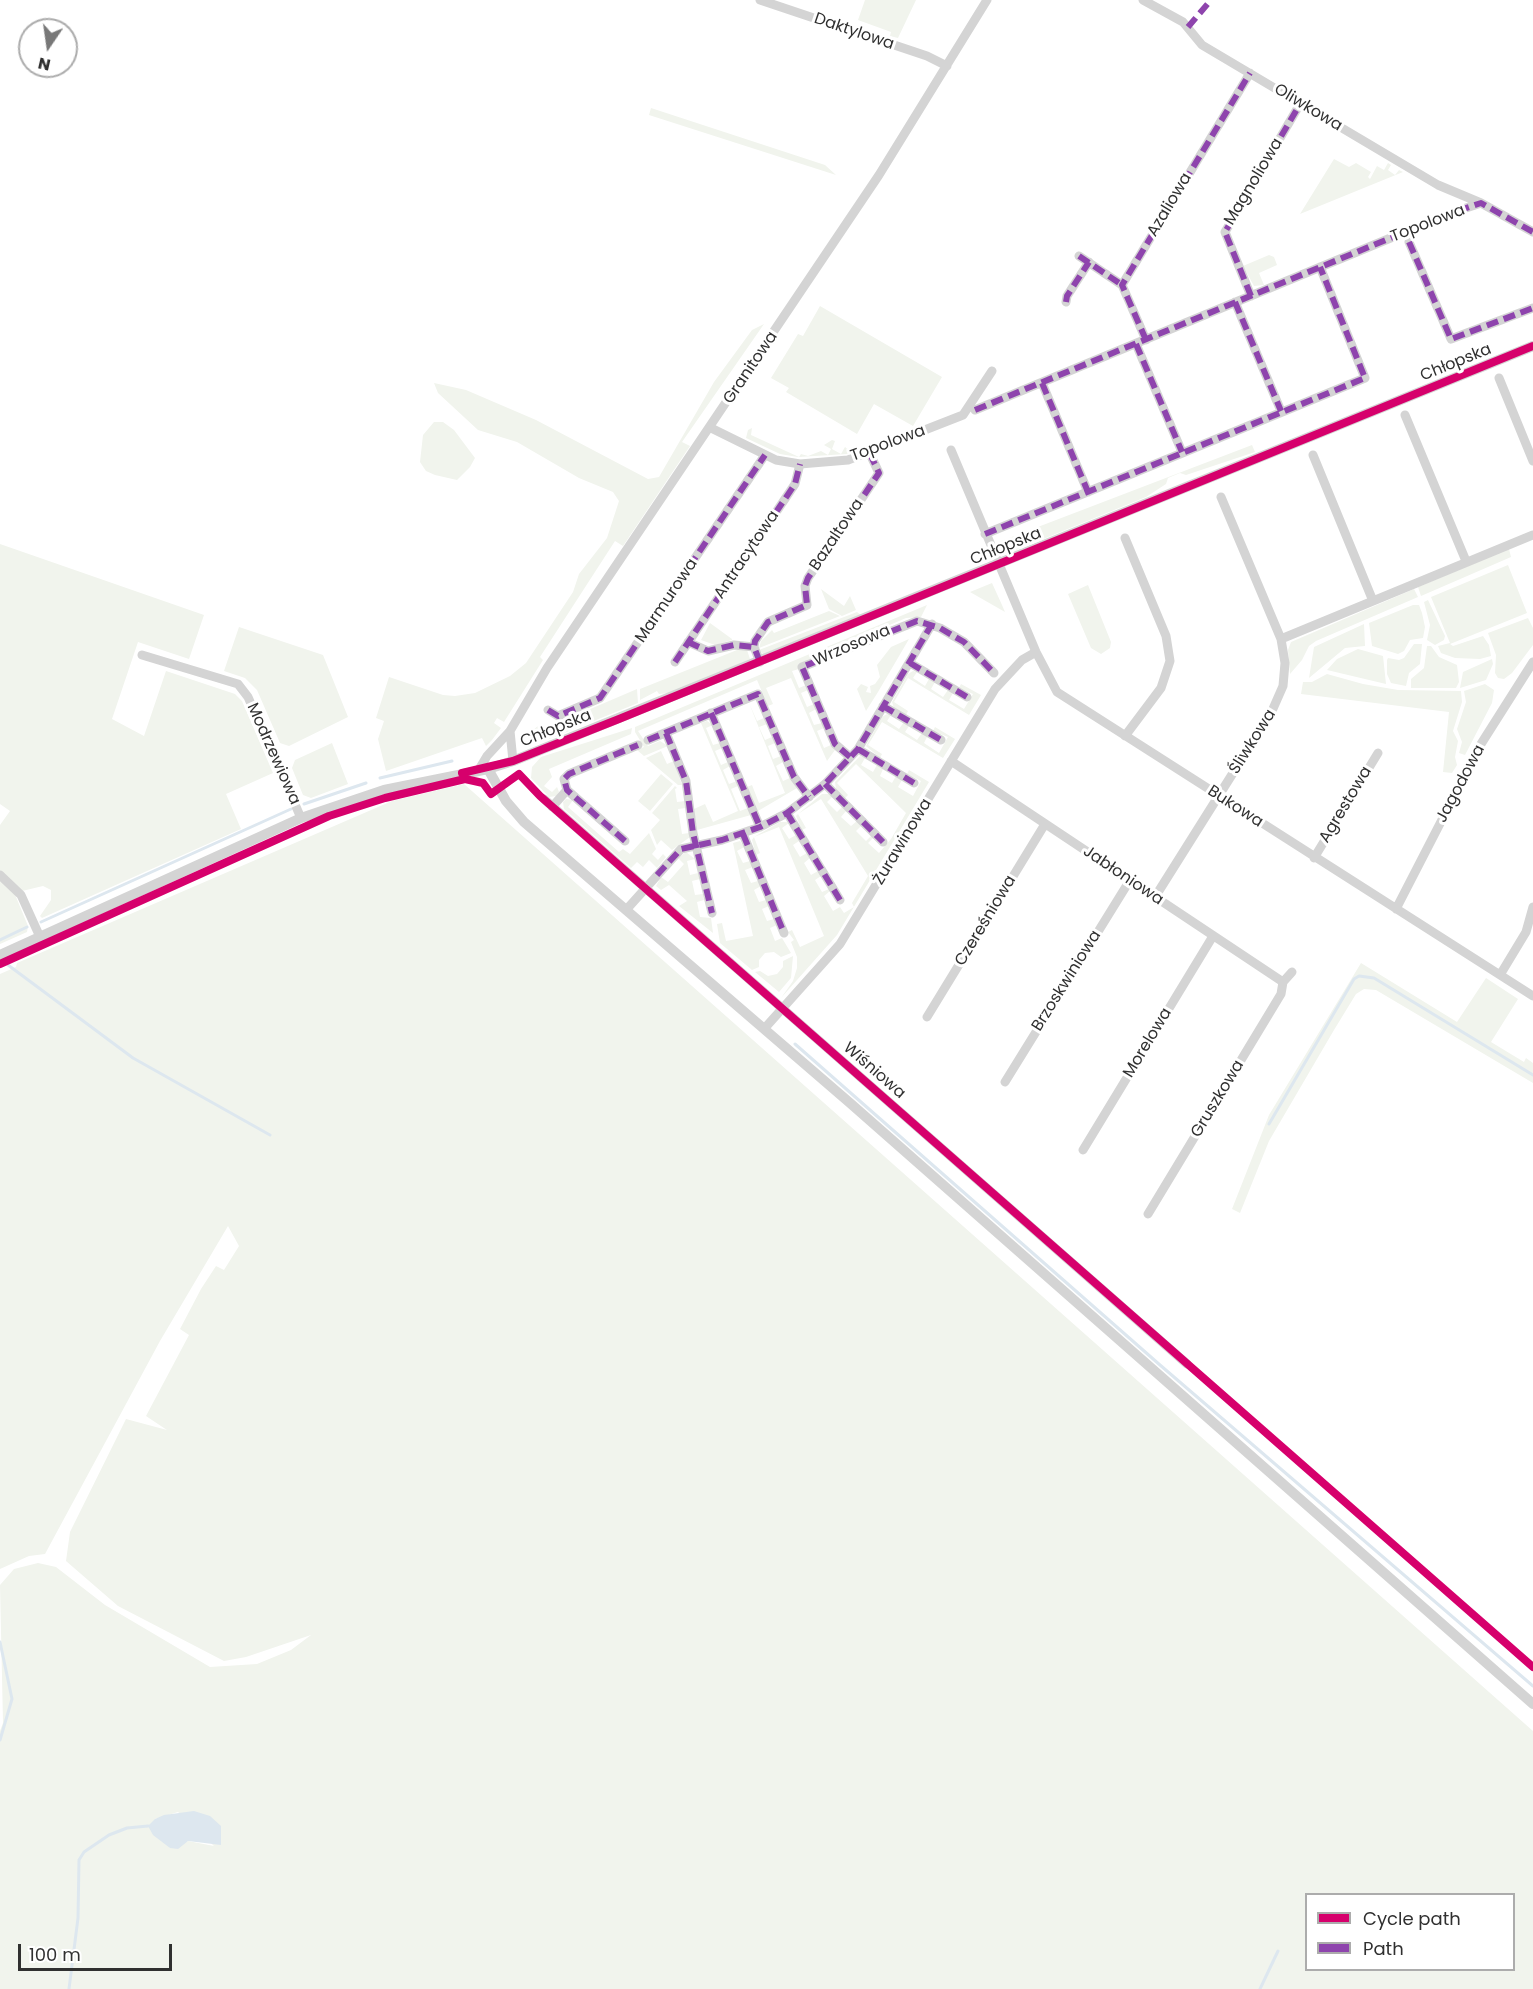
<!DOCTYPE html>
<html>
<head>
<meta charset="utf-8">
<style>
	body { margin:0 }
	#map { position:relative; width:1533px; height:1989px; overflow:hidden; background:#fff; font-family:Poppins,sans-serif }
	canvas { display:block }
	.legend { position:absolute; left:1305px; top:1893px; width:210px; height:78px; box-sizing:border-box; background:#fff; border:2px solid #acacac; margin:0; padding:8px 10px; list-style:none; font-size:18px; color:#303030 }
	.legend li { display:flex; align-items:center; gap:12px; height:30px }
	.legend b { width:30px; border:2px solid #acacac }
	.north { position:absolute; left:18px; top:18px; width:60px; height:60px; box-sizing:border-box; background:#fff; border:2px solid #acacac; border-radius:50%; rotate:193deg; font-size:16px; font-weight:700; line-height:24px; text-align:center; color:#303030 }
	.north::after { content:''; display:block; margin:auto; width:21px; height:27px; background:#787878; clip-path:polygon(50% 0,100% 100%,50% 72%,0 100%) }
	.scale { position:absolute; left:18px; top:1944px; width:154px; height:27px; box-sizing:border-box; border:3px solid #303030; border-top:0; padding-left:8px; font-size:18px; line-height:21px; white-space:nowrap; color:#303030; -webkit-text-stroke:4px #fff; paint-order:stroke }
</style>
</head>
<body>
<div id="map">
<canvas width="1533" height="1989"></canvas>
<ul class="legend">
<li><b style="height:8px;background:#d6006c"></b>Cycle path</li>
<li><b style="height:8px;background:#8e44ad"></b>Path</li>
</ul>
<div class="north">N</div>
<div class="scale">100 m</div>
</div>
<script>
const c = document.querySelector('canvas').getContext('2d');
c.lineJoin = 'round';
function fill(path, color) {
  c.fillStyle = color;
  c.fill(path, 'evenodd');
}
function shape(rows) {
  const path = new Path2D();
  for (const r of rows) {
    path.moveTo(r[0], r[1]);
    for (let i = 2; i < r.length; i += 2) path.lineTo(r[i], r[i + 1]);
  }
  return path;
}
function trace(path, color, width, dash) {
  c.strokeStyle = color;
  c.lineWidth = width;
  c.lineCap = dash ? 'butt' : 'round';
  c.setLineDash(dash || []);
  c.stroke(path);
}
function label(font, color, halo, rows, align = 'center') {
  c.font = font + ' Poppins,sans-serif';
  c.lineWidth = 6;
  c.setLineDash([]);
  c.textBaseline = 'middle';
  c.strokeStyle = halo;
  c.fillStyle = color;
  for (const [text, x, y, turn = 0] of rows) {
    c.save();
    c.translate(x, y);
    c.rotate((+turn || 0) * Math.PI / 180);
    c.textAlign = isNaN(turn) ? turn : align;
    if (halo) c.strokeText(text, 0, 0);
    c.fillText(text, 0, 0);
    c.restore();
  }
}
fill(shape([
	[865,0,916,0,898,38,890,36,891,32,858,20],
	[651,108,825,165,836,175,649,115],
	[1334,159,1349,167,1356,163,1371,172,1368,177,1370,179,1377,166,1384,170,1388,163,1391,165,1388,170,1395,175,1399,170,1403,172,1300,214],
	[1269,255,1274,257,1277,265,1259,273,1264,285,1254,286,1243,266],
	[820,306,942,377,913,426,874,404,857,434,786,392,789,388,771,378,798,334,803,336],
	[764,324,682,442,690,446,623,546,615,541,540,657,543,660,504,722,497,718,494,723,501,728,492,740,486,746,482,738,386,771,378,739,384,721,376,718,389,677,443,695,455,696,475,693,510,676,526,663,573,592,579,574,607,538,619,501,613,492,579,478,517,442,478,430,438,393,434,383,466,390,536,420,648,479,659,477,714,382,752,330],
	[434,422,443,422,454,430,475,458,470,467,457,480,435,475,426,471,420,462,423,435],
	[752,428,751,435,799,457,801,454,808,456,821,451,828,455,831,449,824,445,832,440,835,441,832,449,841,454,845,447,850,451,847,454,798,457,780,454,746,438,748,430],
	[1252,445,1255,452,1186,475,1180,473,1168,478,1166,484,1146,497,1009,553,1002,552,996,543],
	[0,544,204,615,189,659,138,642,112,719,144,736,166,671,235,694,242,701,273,773,226,794,241,829,42,918,40,916,51,900,51,890,43,886,22,891,0,871,0,825,10,811,0,804],
	[1509,549,1511,557,1421,596,1418,587],
	[1508,565,1527,613,1450,644,1453,646,1483,636,1489,645,1491,656,1480,659,1455,658,1441,653,1438,646,1450,643,1431,597],
	[992,583,1002,605,1005,612,970,592],
	[1088,585,1111,642,1110,648,1101,654,1091,648,1068,594],
	[821,589,844,606,850,596,856,610,842,616,829,609],
	[1414,589,1418,597,1316,641,1309,646,1302,660,1290,674,1288,650,1291,642],
	[1428,600,1445,636,1444,640,1435,645,1427,640,1430,625,1424,602],
	[927,605,921,617,906,618,798,664,799,669,792,671,799,688,806,685,808,690,801,693,807,707,814,704,816,709,809,713,814,725,822,723,824,728,817,731,824,748,831,745,835,750,827,761,791,678,766,688,773,704,768,706,757,680,638,731,648,746,660,741,668,746,644,756,637,750,644,747,635,732,635,727],
	[1413,605,1419,605,1422,613,1425,627,1423,638,1410,640,1404,651,1398,654,1372,646,1369,623],
	[829,611,840,616,759,648,761,641,772,630,774,633],
	[857,612,861,615,763,654,759,650],
	[1528,618,1533,628,1533,645,1512,673,1504,679,1498,678,1495,673,1496,655,1488,633],
	[710,623,732,639,732,640,715,645,701,640],
	[1364,624,1365,646,1345,648,1309,678,1314,647],
	[239,627,323,655,348,717,289,746,280,743,257,690,245,678,224,671],
	[909,639,878,692,866,711,857,689,861,684,868,687,866,692,871,693,870,686,875,684,880,677,877,665,891,647],
	[1414,644,1422,644,1420,664,1409,673,1406,686,1391,683,1387,674,1387,660,1388,658,1399,660,1404,658],
	[1427,646,1431,646,1439,657,1457,665,1459,682,1456,688,1411,688,1411,679,1424,668],
	[1358,649,1383,656,1386,684,1327,670,1337,659],
	[737,650,747,650,750,659,670,693,659,694,657,691,640,700,640,689],
	[1492,659,1493,664,1486,680,1460,688,1463,672],
	[913,671,917,672,913,678,925,686,929,679,935,682,931,689,943,697,948,690,953,693,949,700,964,709,973,694,959,688,961,684,981,695,969,715,908,678,894,702,908,711,906,715,894,708,892,702,908,674],
	[1327,674,1363,684,1398,690,1461,691,1462,702,1453,731,1458,741,1455,757,1457,765,1452,773,1443,772,1449,712,1301,694,1303,682,1312,682],
	[1485,684,1494,690,1492,703,1465,755,1459,753,1462,742,1457,729,1466,702,1464,691],
	[637,689,638,703,542,742,532,731,539,725,546,728],
	[749,703,757,721,764,718,767,724,759,727,765,740,772,737,775,743,768,746,773,759,781,756,783,762,776,766,783,781,790,778,797,788,758,811,747,787,752,785,759,803,785,793],
	[887,714,891,715,887,721,899,729,904,722,909,726,905,732,917,740,922,733,927,737,924,743,939,753,948,737,933,731,935,727,955,739,943,758,882,722,868,745,882,754,880,758,866,746,882,717],
	[707,721,713,725,706,728,713,745,720,743,722,748,715,751,721,765,728,762,730,766,723,770,729,784,737,781,738,786,731,789,740,811,748,808,751,815,697,830,694,809,705,804,713,822,738,811,701,723],
	[632,728,631,734,549,769,552,777,544,786,552,792,557,787,559,792,556,796,549,797,531,778,532,767,541,757],
	[332,743,348,784,311,798,303,795,292,768,295,760],
	[661,751,667,764,674,761,682,785,678,785,646,758],
	[860,756,865,758,861,765,873,772,877,765,883,769,880,776,892,783,896,776,902,780,898,787,913,796,921,781,907,774,909,770,929,782,837,935,781,998,793,981,797,968,797,957,791,942,794,940,788,932,792,930,800,947,824,936,779,827,754,837,760,853,756,855,752,840,754,837,780,822,786,822,789,823,782,828,789,839,796,835,799,841,793,845,800,857,807,853,810,858,804,863,811,875,818,871,821,876,815,880,822,892,829,889,830,891,824,896,833,911,840,907,844,913,854,907,852,903,868,876,821,799,798,814,806,828,802,830,796,816,798,814,822,794,829,794,832,797,827,802,837,812,842,807,846,811,841,817,851,826,857,821,861,826,856,831,866,841,871,836,873,838,868,843,879,853,891,839,906,813,856,764,837,783,848,795,845,798,836,789,835,782],
	[661,774,673,784,650,811,638,801],
	[464,784,1533,1731,1533,1989,0,1989,0,1731,3,1723,0,1585,14,1569,38,1563,56,1567,105,1605,210,1667,257,1664,291,1650,311,1635,246,1657,224,1661,118,1606,66,1561,70,1532,126,1419,167,1430,146,1416,189,1335,180,1329,201,1289,216,1266,224,1270,239,1246,228,1226,160,1341,45,1554,29,1556,0,1569,0,974,16,967,17,963,392,801],
	[178,1812,214,1846,188,1841,170,1848,155,1819],
	[1306,1894,1514,1894,1514,1970,1306,1970],
	[675,786,677,788,675,789,677,802,685,801,686,808,678,809,682,834,689,833,690,837,672,850,661,840,657,845,651,830,660,820,652,813],
	[566,799,573,800,568,807,619,852,623,849,630,854,649,833,656,849,652,854,658,860,663,854,666,857,657,868,649,860,643,867,637,862,631,868,564,809,563,802],
	[740,841,744,847,737,851,743,863,750,861,753,867,745,870,751,883,758,881,761,886,754,890,759,902,766,900,769,906,762,909,767,921,774,919,777,925,770,928,775,941,782,938,791,953,781,957,774,952,765,953,759,960,759,967,752,970,720,943,717,924,722,923,726,941,753,936,733,843],
	[686,852,695,859,687,861,690,875,698,873,700,879,692,881,695,895,703,894,704,900,697,902,700,917,711,918,713,933,679,906,687,901,669,885,661,890,656,886,661,877,668,882,684,864,678,858],
	[0,879,14,892,28,926,27,932,0,944],
	[793,956,791,978,779,992,755,972,760,971,768,976,777,974,783,967,783,961],
	[1361,963,1457,1022,1486,978,1518,999,1491,1042,1524,1062,1526,1058,1533,1063,1533,1083,1376,990,1364,989,1356,994,1334,1030,1269,1141,1240,1213,1232,1209,1269,1115]
]), '#f1f4ed');
fill(shape([
	[194,1811,210,1816,221,1826,221,1845,188,1841,178,1849,170,1848,153,1835,148,1826,155,1819,164,1815]
]), '#dde7ef');
trace(shape([
	[380,778,452,761],
	[304,804,366,783],
	[41,922,291,809],
	[0,940,27,927],
	[8,965,133,1058,270,1135],
	[795,1044,1160,1365,1533,1686],
	[1269,1124,1354,979,1359,976,1374,978,1533,1075],
	[0,1642,12,1699,0,1740],
	[69,1989,78,1918,79,1860,84,1852,109,1835,127,1828,148,1826],
	[1260,1989,1278,1951]
]), '#dde7ef', 3);
trace(shape([
	[760,0,927,56,947,66],
	[1143,0,1183,22,1202,45,1438,185,1481,203],
	[1409,242,1451,339,1533,308],
	[1079,256,1122,285],
	[1251,296,1225,232,1300,104],
	[1066,302,1067,296,1089,262],
	[1235,302,1281,411],
	[1146,340,1122,285,1250,73],
	[1136,344,1182,452],
	[1499,378,1533,461],
	[1042,383,1088,492],
	[975,410,1451,213,1481,203,1533,232],
	[1405,415,1466,561],
	[711,428,776,460,800,464,848,460,963,415,992,371],
	[951,450,1036,652,1057,692,1533,996],
	[1313,455,1373,601],
	[985,534,1365,378,1320,267],
	[1281,639,1533,535],
	[688,642,708,651,734,645,754,647],
	[142,655,238,684,248,697,301,818],
	[675,662,795,484,800,464],
	[760,662,754,647,755,641,768,622,807,605,805,586,808,578,879,473,870,454],
	[910,663,967,697],
	[883,706,941,740],
	[548,710,558,716,600,698,765,455],
	[711,713,760,827],
	[510,731,513,761],
	[666,733,686,781,693,833,712,913],
	[1125,736,1161,688,1170,661,1166,636,1125,538],
	[648,740,758,694,794,777,809,797],
	[858,749,914,783],
	[850,757,835,744,802,667,917,621,940,628,964,642,994,673],
	[951,761,1283,982,1292,972],
	[478,771,487,756,510,731,547,668,879,175,987,0],
	[825,784,883,842],
	[544,799,1187,1364],
	[552,807,567,790],
	[787,813,840,900],
	[743,834,784,933],
	[625,841,567,790,564,779,569,774,638,745],
	[1314,858,1378,753],
	[0,875,21,895,40,937],
	[1155,897,1272,711,1283,686,1285,663,1281,639,1221,497],
	[1396,909,1481,744,1533,662],
	[626,910,681,849,722,840,760,827,787,813,825,784,858,749,932,624],
	[1500,975,1526,932,1533,907],
	[927,1017,1045,824],
	[764,1029,840,944,995,689,1022,660,1036,652],
	[1005,1082,1130,880],
	[1083,1150,1213,936],
	[1148,1214,1281,994,1283,982]
]), '#d4d4d4', 9);
trace(shape([
	[488,769,506,801,524,822,850,1103,1533,1704],
	[0,955,301,818,384,790,488,769,513,761,1533,346]
]), '#d4d4d4', 10);
trace(shape([
	[1188,27,1211,0],
	[1409,242,1451,339,1533,308],
	[1079,256,1122,285],
	[1251,296,1225,232,1300,104],
	[1066,302,1067,296,1089,262],
	[1235,302,1281,411],
	[1146,340,1122,285,1250,73],
	[1136,344,1182,452],
	[1042,383,1088,492],
	[975,410,1451,213,1481,203,1533,232],
	[985,534,1365,378,1320,267],
	[688,642,708,651,734,645,754,647],
	[675,662,795,484,800,464],
	[760,662,754,647,755,641,768,622,807,605,805,586,808,578,879,473,870,454],
	[910,663,967,697],
	[883,706,941,740],
	[548,710,558,716,600,698,765,455],
	[711,713,760,827],
	[666,733,686,781,693,833,712,913],
	[648,740,758,694,794,777,809,797],
	[858,749,914,783],
	[850,757,835,744,802,667,917,621,940,628,964,642,994,673],
	[825,784,883,842],
	[787,813,840,900],
	[743,834,784,933],
	[625,841,567,790,564,779,569,774,638,745],
	[657,875,681,849,722,840,760,827,787,813,825,784,858,749,932,624]
]), '#8e44ad', 6, [12, 6]);
trace(shape([
	[462,773,513,761,619,719,1533,346],
	[0,964,329,816,385,798,465,779,483,783,491,794,519,774,540,796,1533,1667]
]), '#d6006c', 8);
label('16px', '#303030', '#fff', [
	["Daktylowa",854,32,19],
	["Oliwkowa",1308,108,31],
	["Magnoliowa",1254,182,-59],
	["Azaliowa",1170,205,-59],
	["Topolowa",1428,224,-21],
	["Chłopska",1456,363,-22],
	["Granitowa",751,368,-56],
	["Topolowa",888,444,-20],
	["Bazaltowa",837,535,-56],
	["Chłopska",1006,547,-22],
	["Antracytowa",747,555,-56],
	["Marmurowa",667,601,-56],
	["Wrzosowa",852,646,-23],
	["Chłopska",556,729,-22],
	["Śliwkowa",1253,742,-58],
	["Modrzewiowa",273,754,66],
	["Jagodowa",1461,784,-62],
	["Agrestowa",1346,805,-59],
	["Bukowa",1235,807,33],
	["Żurawinowa",903,842,-59],
	["Jabłoniowa",1123,876,34],
	["Czereśniowa",986,921,-59],
	["Brzoskwiniowa",1067,981,-58],
	["Morelowa",1148,1043,-59],
	["Wiśniowa",874,1071,41],
	["Gruszkowa",1218,1099,-59]
]);
</script>
</body>
</html>
